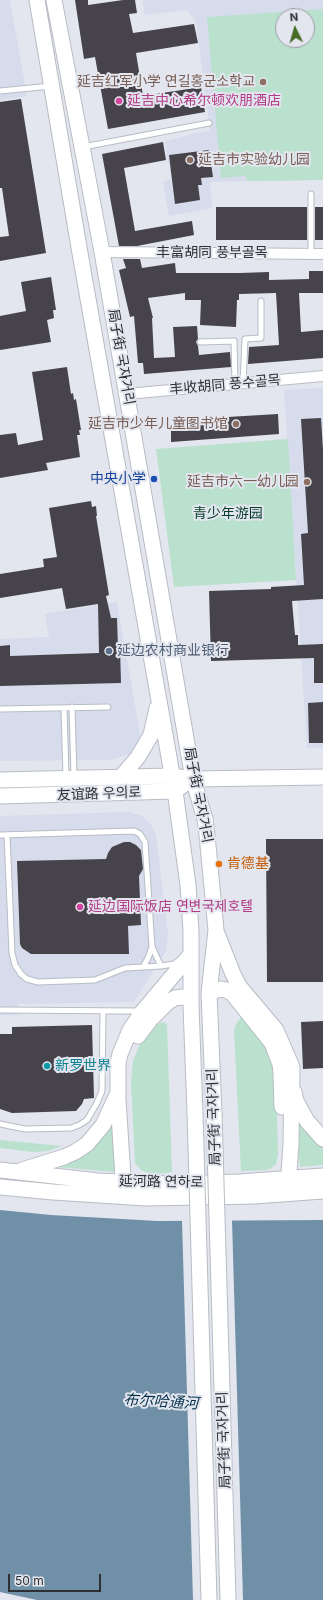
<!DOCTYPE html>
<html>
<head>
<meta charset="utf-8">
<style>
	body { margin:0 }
	#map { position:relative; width:323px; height:1600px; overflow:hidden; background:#e3e6ef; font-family:Inter,sans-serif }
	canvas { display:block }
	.north { position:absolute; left:275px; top:8px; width:40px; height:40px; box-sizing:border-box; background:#e3e6ef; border:1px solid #9b9da3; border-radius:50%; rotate:355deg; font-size:11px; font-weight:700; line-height:16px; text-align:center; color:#2e2f32 }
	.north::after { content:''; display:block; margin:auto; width:14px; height:18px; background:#476c25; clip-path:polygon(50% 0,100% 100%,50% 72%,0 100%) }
	.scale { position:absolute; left:8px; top:1574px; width:93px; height:18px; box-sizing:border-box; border:2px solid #2e2f32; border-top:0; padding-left:5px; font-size:12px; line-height:14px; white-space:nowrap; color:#2e2f32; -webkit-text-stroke:3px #e3e6ef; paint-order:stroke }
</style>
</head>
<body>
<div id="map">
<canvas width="323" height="1600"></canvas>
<div class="north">N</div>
<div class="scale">50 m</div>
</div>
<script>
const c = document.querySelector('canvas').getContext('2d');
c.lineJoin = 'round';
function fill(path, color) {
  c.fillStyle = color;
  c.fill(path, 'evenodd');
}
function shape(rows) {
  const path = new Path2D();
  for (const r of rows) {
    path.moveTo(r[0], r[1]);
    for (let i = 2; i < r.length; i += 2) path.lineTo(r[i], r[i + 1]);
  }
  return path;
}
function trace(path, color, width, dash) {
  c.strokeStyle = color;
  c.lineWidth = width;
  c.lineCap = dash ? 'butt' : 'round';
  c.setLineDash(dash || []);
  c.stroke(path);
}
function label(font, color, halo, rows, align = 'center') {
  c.font = font + ' Inter,"Noto Sans SC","Noto Sans KR",sans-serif';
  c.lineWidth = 4;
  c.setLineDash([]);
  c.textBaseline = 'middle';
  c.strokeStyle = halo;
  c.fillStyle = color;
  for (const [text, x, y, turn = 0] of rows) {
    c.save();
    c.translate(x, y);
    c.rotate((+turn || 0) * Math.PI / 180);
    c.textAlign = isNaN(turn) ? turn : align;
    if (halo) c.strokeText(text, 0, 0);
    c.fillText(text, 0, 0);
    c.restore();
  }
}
fill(shape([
	[0,0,10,0,27,96,0,100],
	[143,0,323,0,323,180,210,182,212,208,169,216,163,182,171,179,165,141,210,130,196,22,187,10,144,15],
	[283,16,307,16,307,40,283,40],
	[323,388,323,748,307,748,284,390],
	[117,602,140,734,137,744,129,754,111,760,0,761,0,639,49,637,45,614],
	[129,812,142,816,152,826,156,835,168,934,166,951,134,1002,18,1004,18,1015,0,1015,0,816]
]), '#d6dcec');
fill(shape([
	[323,9,323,180,247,181,246,176,221,178,207,17],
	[283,16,307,16,307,40,283,40],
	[288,439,296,580,174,587,156,449],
	[242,1017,245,1018,272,1055,277,1111,278,1155,276,1164,270,1169,266,1170,241,1171,234,1030,237,1022],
	[162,1022,167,1024,172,1172,159,1174,145,1172,141,1170,135,1163,131,1082,133,1061,140,1044,155,1026],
	[297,1111,323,1144,323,1165,300,1167,298,1150],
	[113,1119,117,1172,56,1167],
	[0,1140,62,1146,48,1151,33,1152,0,1148]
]), '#b9e1cd');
fill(shape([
	[0,1210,51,1215,157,1221,323,1220,323,1600,37,1600,0,1592]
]), '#7090a7');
fill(shape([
	[182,1220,232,1220,243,1600,193,1600]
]), '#e3e6ef');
fill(shape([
	[75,0,88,0,88,5,123,0,135,0,137,13,129,14,133,33,194,24,198,43,136,53,143,96,201,87,205,112,108,129,95,57,84,59],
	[21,99,46,253,0,261,0,237,9,236,2,188,0,188,0,102],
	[163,142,166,160,124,168,135,231,192,221,194,235,137,246,119,246,102,154],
	[209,150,213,177,201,178,202,185,198,185,200,200,175,204,169,155],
	[216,207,307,207,307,240,216,240],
	[315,207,323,207,323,240,315,240],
	[123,259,140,259,142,268,175,263,176,273,240,273,269,272,269,280,309,279,309,271,323,271,323,293,299,293,301,332,323,330,323,358,248,364,249,347,279,345,276,293,239,294,239,300,237,300,236,327,200,325,201,300,185,300,185,293,148,298,153,318,152,318,154,358,175,357,173,327,197,326,198,339,196,342,198,346,199,355,230,352,231,367,144,374,143,363,138,363,134,316,130,317,119,270,126,268],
	[51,277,56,310,53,310,54,318,47,320,51,342,0,350,0,316,26,311,21,282],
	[67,367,71,394,73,393,74,400,76,399,81,430,79,430,80,435,77,435,80,457,46,463,48,470,0,478,0,435,16,433,18,445,43,440,32,372],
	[278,414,279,434,171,442,171,430,194,429,194,419],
	[321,418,323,450,323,599,292,601,295,635,298,635,298,645,323,644,323,683,314,683,314,658,211,661,209,591,271,589,271,587,304,585,301,534,308,533,301,419],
	[91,501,92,507,96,506,97,516,96,516,109,595,106,596,111,618,117,618,118,648,120,648,121,683,0,686,0,646,10,645,10,656,99,653,98,604,66,609,62,588,0,598,0,574,44,567,43,559,57,557,49,508],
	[323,702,323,743,309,743,308,703],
	[266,839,323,839,323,982,267,982],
	[124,842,130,842,136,845,141,850,143,869,139,876,141,925,128,926,129,954,31,954,22,948,20,944,17,861,106,859,108,853,112,847],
	[323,1021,323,1068,303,1069,301,1022],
	[92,1025,94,1098,84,1099,82,1104,76,1111,12,1113,0,1109,0,1034,12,1034,12,1027]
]), '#46434a');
const lane = shape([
	[0,91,51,86],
	[83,147,209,123],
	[311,194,311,254],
	[200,342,234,341,235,384],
	[243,384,245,339,261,338,261,301],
	[72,707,74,777],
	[64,708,66,777],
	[0,709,108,707],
	[0,835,134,831,140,834,145,842,152,947,161,966],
	[7,835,12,953,15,965,21,974,27,979,38,982,95,980,125,968,161,966,174,964,178,961],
	[143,967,148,958,152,947],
	[0,1010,139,1011],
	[0,1124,25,1129,71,1128,79,1125,87,1120,97,1103,102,1091,103,1011]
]);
const street = shape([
	[102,252,323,254],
	[127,394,323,376]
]);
const secondary = shape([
	[37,0,81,259,175,791,188,885,191,931,191,1006,195,1113],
	[54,0,102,252,193,779,205,819,207,835,216,930,209,993,214,1113],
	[121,777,138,757,151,735,157,708],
	[0,780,172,776,193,779,323,777],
	[0,796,175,791,182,786],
	[216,931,233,974,239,986,276,1030,292,1067,291,1144,288,1187],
	[209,993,220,989,226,990,232,993,272,1043,280,1064,281,1073,282,1107],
	[138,1036,150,1020,168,1002,175,998,191,996],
	[294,1092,296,1101,307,1121,323,1139],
	[0,1170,98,1181,170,1184,239,1182,323,1176],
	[22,1170,64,1157,75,1152,87,1144,103,1125,117,1095],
	[0,1187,53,1192,146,1198,254,1196,323,1191],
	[124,1193,118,1099,118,1063,120,1054,130,1030,143,1011,191,954]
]);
trace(lane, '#b8bcc4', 7);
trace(street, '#b8bcc4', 12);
trace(secondary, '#b8bcc4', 17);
trace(lane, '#fff', 5);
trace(street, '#fff', 10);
trace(secondary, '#fff', 15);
const secondaryBridge = shape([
	[195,1113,209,1600],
	[214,1113,228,1600]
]);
trace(secondaryBridge, '#b8bcc4', 17, []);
trace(secondaryBridge, '#fff', 15);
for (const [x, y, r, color] of [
	[263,82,4,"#8d6e63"],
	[119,101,4,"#d1479c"],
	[190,160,4,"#8d6e63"],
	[236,424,4,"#8d6e63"],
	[154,479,4,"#1a4fb4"],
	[307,482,4,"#8d6e63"],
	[109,651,4,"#5c6f8a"],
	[219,864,4,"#e8710a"],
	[80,907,4,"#d1479c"],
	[47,1066,4,"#0f9aa8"]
]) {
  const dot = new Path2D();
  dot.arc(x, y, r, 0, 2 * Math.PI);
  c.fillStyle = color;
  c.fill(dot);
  trace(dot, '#e3e6ef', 1.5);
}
label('14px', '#785e54', '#e3e6ef', [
	["延吉红军小学 연길홍군소학교",255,82],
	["延吉市实验幼儿园",198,160,"left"],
	["延吉市少年儿童图书馆",228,424],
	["延吉市六一幼儿园",299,482]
], 'right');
label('14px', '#b23c85', '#e3e6ef', [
	["延吉中心希尔顿欢朋酒店",127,101],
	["延边国际饭店 연변국제호텔",88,907]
], 'left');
label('14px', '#2e2f32', '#e3e6ef', [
	["丰富胡同 풍부골목",212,253],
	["局子街 국자거리",121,357,80],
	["丰收胡同 풍수골목",225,385,-5],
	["友谊路 우의로",99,794,-2],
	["局子街 국자거리",198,795,79],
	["局子街 국자거리",214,1117,-92],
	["延河路 연하로",161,1182,1],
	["局子街 국자거리",224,1440,-92]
]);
label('14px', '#164399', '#e3e6ef', [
	["中央小学",146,479]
], 'right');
label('14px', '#063d29', '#e3e6ef', [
	["青少年游园",228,514]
]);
label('14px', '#4e5e75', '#e3e6ef', [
	["延边农村商业银行",117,651]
], 'left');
label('14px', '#c56008', '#e3e6ef', [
	["肯德基",227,864]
], 'left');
label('14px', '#0d838f', '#e3e6ef', [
	["新罗世界",55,1066]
], 'left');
label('italic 15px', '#043049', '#e3e6ef', [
	["布尔哈通河",161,1402,3]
]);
</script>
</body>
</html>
